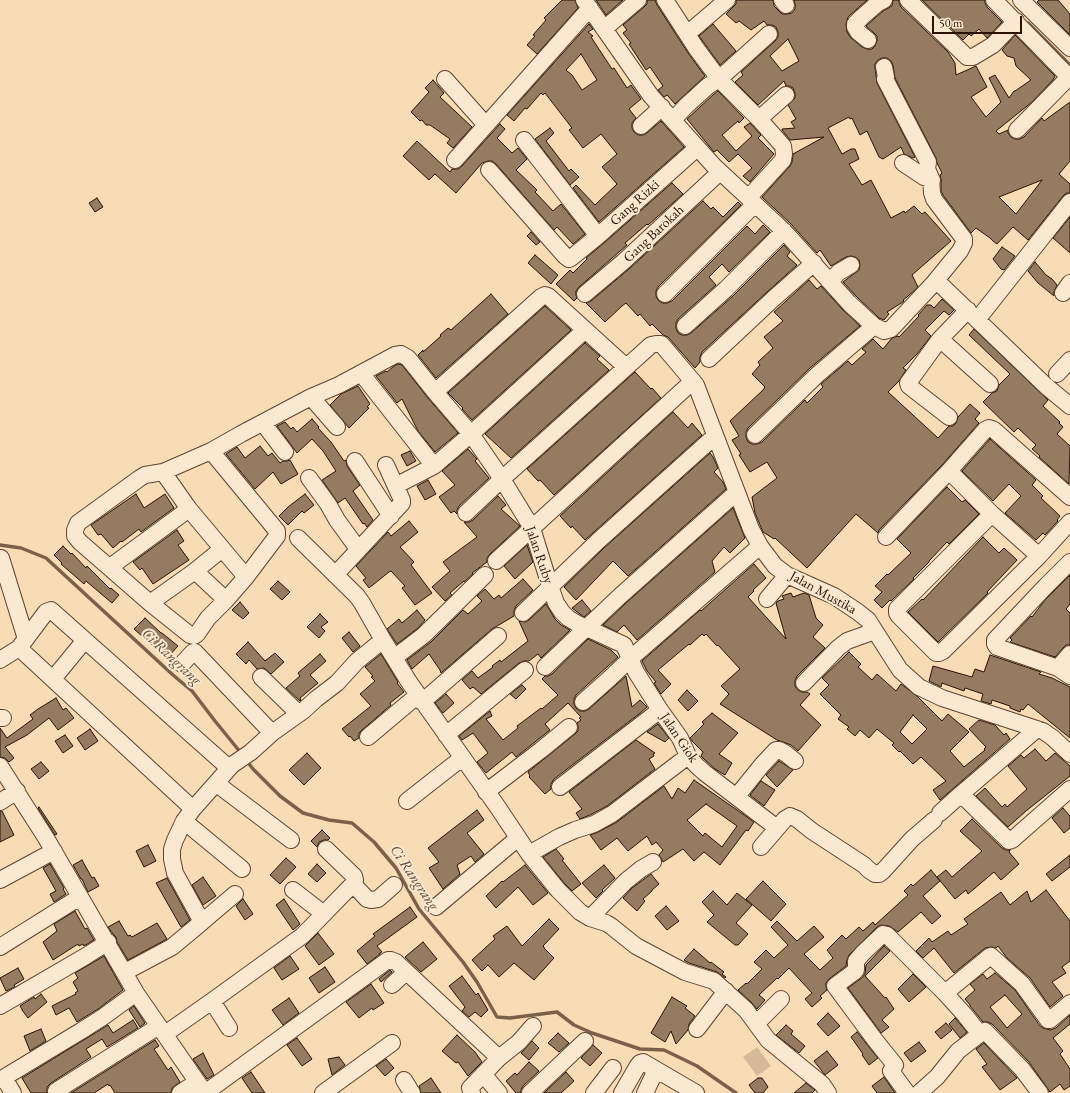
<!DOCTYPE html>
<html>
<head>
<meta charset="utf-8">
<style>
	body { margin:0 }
	#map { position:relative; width:1070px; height:1093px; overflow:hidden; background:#f8dcb6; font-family:"EB Garamond",serif }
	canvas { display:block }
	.scale { position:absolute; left:932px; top:16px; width:90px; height:18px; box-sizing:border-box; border:2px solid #2a1103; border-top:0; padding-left:5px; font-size:12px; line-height:14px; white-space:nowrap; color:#2a1103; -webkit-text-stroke:3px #fae8d0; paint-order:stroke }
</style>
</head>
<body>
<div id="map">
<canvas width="1070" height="1093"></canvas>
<div class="scale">50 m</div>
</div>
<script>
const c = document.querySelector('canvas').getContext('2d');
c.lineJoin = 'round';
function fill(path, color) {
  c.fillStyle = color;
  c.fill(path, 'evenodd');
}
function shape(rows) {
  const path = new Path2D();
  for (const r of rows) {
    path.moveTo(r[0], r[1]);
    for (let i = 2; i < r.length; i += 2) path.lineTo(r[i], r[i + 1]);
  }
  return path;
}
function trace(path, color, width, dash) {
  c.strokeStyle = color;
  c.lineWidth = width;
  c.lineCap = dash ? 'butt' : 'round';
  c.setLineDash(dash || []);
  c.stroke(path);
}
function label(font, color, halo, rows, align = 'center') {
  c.font = font + ' "EB Garamond",serif';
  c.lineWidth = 4;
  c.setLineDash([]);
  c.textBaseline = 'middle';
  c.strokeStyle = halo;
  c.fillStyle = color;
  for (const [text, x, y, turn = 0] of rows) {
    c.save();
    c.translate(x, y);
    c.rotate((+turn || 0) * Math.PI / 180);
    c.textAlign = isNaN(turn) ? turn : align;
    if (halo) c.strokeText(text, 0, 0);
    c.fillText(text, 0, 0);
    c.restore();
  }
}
fill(shape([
	[757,1047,771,1066,757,1076,743,1057]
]), '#d5b998');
trace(shape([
	[1028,23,1070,65],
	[0,545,21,548,46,558,173,675,192,691,215,721,241,753],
	[246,760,253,769,280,796,303,813,329,820,352,823,374,842,396,868,419,909,463,962,477,982,497,1017,510,1018,557,1012,574,1025,592,1033,640,1049,664,1050,697,1066,736,1093]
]), '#7c614a', 3.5);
const building = shape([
	[562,0,575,0,578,8,537,54,527,45,535,36,533,35,546,20,544,18,562,0],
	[596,0,623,0,606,15,596,0],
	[647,0,655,0,657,5,688,53,705,76,675,104,667,95,664,97,658,90,663,86,650,67,646,70,629,44,631,43,623,33,627,30,623,25,644,7,647,4,647,0],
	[736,0,773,0,774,6,782,14,787,14,792,13,795,9,795,4,794,0,867,0,848,17,846,24,847,32,850,37,862,47,867,49,872,49,875,46,877,41,877,36,874,33,866,26,883,11,892,6,893,0,899,0,899,3,901,7,948,52,955,63,956,75,976,66,987,87,971,97,986,117,1001,102,989,78,995,75,1009,98,1014,91,1015,91,1031,80,1016,66,1014,58,1007,56,1002,50,1015,35,1055,76,1053,80,1032,102,996,131,999,134,1008,130,1008,133,1011,137,1015,139,1020,139,1024,137,1042,118,1044,121,1070,102,1070,161,1059,174,1070,184,1070,193,1066,193,1063,196,1028,240,1013,227,997,244,993,241,990,238,976,228,971,233,943,195,941,191,941,179,940,175,942,173,937,163,936,158,895,78,893,65,891,61,887,58,882,58,878,60,875,64,875,68,877,83,915,157,913,158,904,154,901,147,883,159,879,157,867,131,860,135,852,118,850,119,849,117,828,128,842,154,851,149,855,149,859,159,849,164,862,185,871,180,891,218,904,211,905,213,914,206,922,214,925,212,951,241,912,275,918,287,907,297,903,300,904,301,903,302,887,312,889,314,884,320,879,318,856,296,843,282,859,270,860,265,859,260,855,257,851,256,846,257,831,266,820,250,817,253,791,224,762,197,790,166,792,162,793,154,824,137,790,140,782,130,782,129,795,128,791,122,796,119,788,105,795,98,795,93,793,88,789,86,786,86,784,81,758,105,735,82,743,75,741,72,775,41,778,37,778,32,776,27,772,25,767,25,764,21,751,30,739,21,736,23,726,14,736,4,736,0],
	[788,39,799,61,782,71,770,56,788,39],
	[1042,180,1016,214,999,197,1042,180],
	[922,0,985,0,985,3,987,7,1002,22,987,38,979,29,971,36,969,34,963,40,922,0],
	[1039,0,1058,0,1070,14,1070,35,1037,2,1039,0],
	[589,24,593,29,588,32,593,36,591,37,612,69,614,68,627,88,631,85,641,99,629,109,636,118,632,123,632,128,634,132,638,135,643,135,647,133,661,121,684,147,599,222,573,188,576,185,595,205,617,184,602,167,617,154,601,134,583,148,569,130,572,128,545,93,543,95,541,93,527,109,525,108,514,121,507,115,589,24],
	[581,54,597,80,582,90,572,75,566,70,581,54],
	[713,24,736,51,720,65,699,36,713,24],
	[433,80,444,93,440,97,472,127,453,148,447,143,450,139,430,125,426,125,422,120,420,121,411,112,429,92,425,88,433,80],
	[718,91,744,118,739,123,738,121,722,135,736,151,752,136,744,127,750,123,761,135,758,138,774,154,750,182,743,176,752,168,738,154,729,162,717,150,714,152,687,119,714,94,718,91],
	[500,124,505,129,497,138,512,153,518,148,527,159,516,170,537,190,535,192,553,211,561,204,585,234,573,244,557,227,554,230,496,164,492,161,488,161,482,163,456,193,435,174,429,180,403,156,417,141,450,172,452,169,458,169,462,166,500,124],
	[550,128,554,133,546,141,569,171,571,169,579,177,570,185,535,139,550,128],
	[672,183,683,194,648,225,647,224,625,243,627,245,579,287,576,291,576,295,577,298,574,301,556,284,570,270,573,273,587,259,586,258,604,243,672,183],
	[97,198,103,207,95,212,89,203,97,198],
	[703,201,711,209,713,207,723,217,738,202,741,205,658,287,656,291,656,296,658,300,662,303,667,303,672,301,747,226,755,234,763,225,770,232,729,272,722,264,709,277,716,285,678,319,676,323,676,328,678,333,682,335,687,335,691,333,733,296,784,245,790,252,787,256,797,265,767,292,702,352,700,357,700,362,695,368,668,337,663,335,652,324,650,326,640,314,638,316,626,303,622,306,605,322,586,303,591,301,629,269,703,201],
	[1070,217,1070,253,1053,238,1070,217],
	[531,232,540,242,536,245,527,236,531,232],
	[1002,247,1015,256,1004,270,1001,269,993,259,1002,247],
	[535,255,558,275,551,284,528,263,535,255],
	[1035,262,1046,275,1052,279,1057,285,1054,292,1054,296,1038,283,1028,271,1035,262],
	[809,280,817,289,821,286,842,309,860,326,810,368,748,428,746,432,746,437,748,442,752,444,757,444,762,442,805,400,807,403,823,387,821,384,848,361,852,365,866,352,862,349,873,339,883,349,892,338,898,336,899,337,919,316,918,315,927,305,931,305,934,308,942,299,954,310,949,315,944,311,925,330,931,336,917,354,903,368,906,370,899,381,888,392,938,438,949,426,953,426,956,423,958,417,970,404,980,413,975,419,979,423,942,465,879,530,878,533,856,514,807,568,775,538,774,539,763,532,755,513,752,497,777,478,767,462,750,472,739,455,741,454,732,440,739,436,730,421,763,390,765,387,752,374,760,365,758,362,773,348,764,337,783,321,774,312,809,280],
	[491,294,508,314,436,378,418,355,423,350,423,352,441,336,440,335,448,328,451,330,491,294],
	[545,306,571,330,472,420,462,409,463,408,448,393,545,306],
	[974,329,1048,400,1043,406,1060,422,1059,423,1063,427,1057,434,1070,446,1069,484,1039,457,1040,456,1032,449,1036,445,1018,428,1014,432,983,402,992,393,997,391,999,385,1010,374,969,335,974,329],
	[585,343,600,356,597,359,609,370,511,458,485,434,585,343],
	[398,364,402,365,428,398,458,433,435,452,418,431,402,399,397,403,376,376,386,371,387,372,394,366,398,364],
	[635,372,651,389,652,388,661,398,554,495,540,480,538,481,527,469,635,372],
	[358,386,370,404,367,407,369,408,349,428,330,405,341,394,358,386],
	[673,412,688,428,692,423,702,435,585,540,572,526,571,528,560,516,673,412],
	[312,419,319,427,318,428,331,442,344,461,346,460,347,466,360,485,353,491,373,520,367,527,364,523,363,524,345,498,338,503,322,480,336,471,323,451,312,439,297,453,277,426,285,422,291,429,293,427,297,432,312,419],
	[990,439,1036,480,1032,485,1043,496,1041,498,1060,516,1057,520,1058,521,1045,535,1043,533,1036,540,1005,513,1021,496,1009,484,993,501,962,471,990,439],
	[260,446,268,456,272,453,280,463,283,461,287,461,290,460,298,474,281,484,273,472,255,489,226,454,237,447,245,458,260,446],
	[468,449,477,459,475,461,489,478,459,506,457,510,457,514,454,511,451,513,439,497,455,485,442,471,468,449],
	[410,451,416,461,407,466,401,455,410,451],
	[710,453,713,457,718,468,714,472,723,482,726,489,628,576,613,561,576,600,564,587,604,548,710,453],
	[428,480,436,494,425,500,417,486,428,480],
	[947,487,962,502,965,500,979,514,949,544,947,542,929,561,929,562,913,578,914,579,891,601,890,600,882,608,874,600,882,592,875,586,887,574,888,575,911,553,897,539,947,487],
	[136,494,144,508,165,494,174,508,141,532,139,529,122,542,121,541,113,548,101,534,98,535,91,525,136,494],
	[305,494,314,505,304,513,302,511,288,525,279,516,288,507,305,494],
	[498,496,506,505,501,509,520,526,490,554,487,558,487,562,472,573,473,574,464,582,464,581,450,593,452,595,445,601,432,587,450,571,443,562,477,537,464,522,469,522,473,520,498,496],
	[733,508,745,538,730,553,724,547,712,561,715,572,637,640,624,625,617,632,603,625,626,603,733,508],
	[409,521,418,532,400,547,414,562,411,565,432,593,415,605,402,588,405,586,391,571,389,572,369,588,363,580,366,578,356,566,388,532,391,536,409,521],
	[177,530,184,541,178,545,189,560,153,584,142,568,140,570,133,562,177,530],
	[983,537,999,553,1004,548,1017,560,987,592,988,593,938,642,908,612,922,599,923,600,983,537],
	[527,545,533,562,515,579,504,566,527,545],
	[63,546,71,554,72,553,86,568,87,566,110,589,111,588,119,595,112,603,86,581,84,584,61,564,62,563,54,555,63,546],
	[754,564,766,578,753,590,754,591,748,597,786,639,776,603,778,601,784,599,782,596,791,593,793,597,804,593,809,595,816,618,823,625,813,637,825,648,797,676,795,681,795,686,798,690,802,692,807,692,810,694,800,705,821,725,798,751,791,745,783,742,777,740,720,704,729,694,721,686,740,669,718,645,717,646,706,634,704,636,702,634,690,645,689,644,658,670,671,684,661,694,654,683,656,682,647,671,642,661,700,610,701,611,754,564],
	[1070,575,1070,604,1066,609,1070,613,1070,645,1066,645,1063,648,1055,657,1010,642,1012,640,1010,638,1031,616,1032,617,1045,600,1070,575],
	[523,579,533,590,516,606,514,611,514,616,492,629,441,673,440,670,429,654,412,669,407,660,431,642,463,610,468,614,482,601,477,596,485,589,494,599,499,595,501,598,523,579],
	[278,581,290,592,282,600,270,589,278,581],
	[582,600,591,611,584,617,572,608,582,600],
	[240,602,249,613,243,619,232,610,240,602],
	[546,604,555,619,561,625,570,630,541,658,538,654,529,661,524,661,519,663,481,694,473,687,470,689,462,680,472,671,478,678,493,667,492,666,500,660,501,662,528,641,519,621,525,622,529,620,546,604],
	[417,610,425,620,418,628,397,644,387,629,399,619,402,623,417,610],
	[320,614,328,622,321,627,325,631,319,638,307,627,320,614],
	[145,618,161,633,162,633,178,646,167,658,134,629,145,618],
	[349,632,360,646,353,652,342,638,349,632],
	[588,639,611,650,618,657,576,695,574,699,574,704,576,708,580,711,585,711,589,709,626,676,632,707,640,700,647,707,639,714,554,779,551,784,551,789,545,794,529,777,530,776,528,772,575,734,578,731,578,726,577,723,581,720,579,718,581,717,568,703,545,724,550,730,516,757,512,752,486,773,477,762,488,753,473,733,462,740,459,736,490,711,492,716,486,719,503,740,518,728,517,726,541,708,542,709,558,695,542,679,545,676,548,676,552,674,588,639],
	[248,642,265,661,275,653,284,662,271,674,264,668,257,669,249,660,246,664,236,654,248,642],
	[849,652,861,664,858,667,872,680,877,674,896,691,901,684,917,696,942,721,948,714,969,732,950,751,964,767,985,750,984,749,986,747,969,729,979,720,995,725,1004,735,1006,733,1010,739,940,800,933,790,946,781,921,757,913,764,900,751,899,752,892,745,894,743,877,729,869,738,860,730,855,736,847,729,849,727,838,719,841,715,820,694,829,685,822,678,849,652],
	[913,715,927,729,912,744,900,732,913,715],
	[320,654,326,661,310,675,318,683,300,698,301,700,300,701,286,688,300,676,298,673,320,654],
	[381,654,398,682,397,683,404,692,390,703,391,705,362,730,359,733,359,738,354,741,350,736,349,737,342,729,371,706,360,694,375,681,371,677,373,676,365,667,381,654],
	[990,655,1041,672,1039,674,1052,678,1070,687,1070,738,1028,704,1023,710,1021,709,1020,712,1010,708,1010,706,992,700,991,704,981,701,983,694,965,688,964,691,942,683,941,687,929,681,933,666,972,677,975,669,984,672,990,655],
	[522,685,526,689,516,699,510,694,522,685],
	[687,690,698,701,688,711,678,700,687,690],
	[446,694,454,703,443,713,435,703,446,694],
	[56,698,63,710,66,708,74,718,58,730,49,718,27,735,5,747,14,758,9,762,5,758,0,757,0,728,7,738,33,719,30,715,38,709,56,698],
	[712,713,738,733,719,754,732,763,725,775,715,769,704,759,701,756,703,752,692,741,690,738,704,724,702,722,712,713],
	[658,724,669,738,665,742,647,732,658,724],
	[90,729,98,741,85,750,77,738,90,729],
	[65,735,73,746,63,753,55,741,65,735],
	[636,740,655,753,653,754,654,756,649,759,655,769,607,806,590,815,580,819,576,813,582,809,569,792,636,740],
	[1035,749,1046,761,1055,753,1070,766,1070,776,1026,811,1008,827,976,796,985,788,1002,807,1005,804,1007,807,1027,789,1008,766,1021,755,1024,758,1035,749],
	[307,753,321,768,304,785,289,770,307,753],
	[779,761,793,770,777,787,766,775,779,761],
	[41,762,49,771,39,779,31,769,41,762],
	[694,780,737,810,754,822,748,831,746,830,720,865,704,852,694,861,683,849,663,862,661,858,659,855,663,850,656,842,652,845,647,836,628,851,617,838,601,850,590,835,598,832,617,822,664,786,672,799,678,788,685,793,694,780],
	[706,804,737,826,722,847,705,833,703,836,687,820,706,804],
	[761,781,775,790,764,806,750,795,761,781],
	[39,807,57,834,55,835,38,808,39,807],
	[1063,808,1070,816,1070,828,1064,833,1052,818,1063,808],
	[477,810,484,820,467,833,484,854,475,862,471,856,457,865,460,874,443,889,429,868,439,862,428,848,477,810],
	[0,811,2,811,14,835,0,842,0,811],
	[972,819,1002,848,1006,850,1010,850,1009,852,1019,864,1001,880,994,872,968,894,966,890,955,899,937,877,946,870,952,877,982,851,960,831,972,819],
	[322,830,330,838,328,840,324,840,319,842,317,847,311,841,322,830],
	[148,845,156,861,144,867,136,851,148,845],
	[556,849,564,859,562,860,581,884,572,891,565,884,543,857,556,849],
	[1070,855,1070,867,1052,881,1046,874,1070,855],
	[286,858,296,867,280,884,270,875,286,858],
	[82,860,92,878,94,877,99,886,88,892,82,879,81,879,73,865,82,860],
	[50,864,64,888,63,889,66,894,54,902,50,894,56,891,43,868,50,864],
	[317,864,326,873,317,882,308,874,317,864],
	[525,865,548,893,533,905,518,887,496,908,486,896,502,881,503,882,525,865],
	[604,865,615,878,602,890,603,891,596,898,582,883,604,865],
	[931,870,940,881,923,896,941,916,932,924,921,912,898,932,889,926,881,925,877,927,849,955,847,960,846,966,829,979,826,983,826,987,827,990,820,996,822,998,812,1007,805,999,812,993,789,968,778,979,777,978,759,995,765,1000,757,1009,752,1003,738,990,746,983,747,984,762,969,754,962,766,950,774,958,788,945,771,927,777,921,797,941,814,926,824,937,804,954,820,970,833,958,827,950,842,935,846,939,859,927,863,931,873,922,875,925,908,895,904,891,911,884,913,886,931,870],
	[651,874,659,884,652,890,652,891,643,899,645,901,637,911,623,898,632,888,651,874],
	[203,877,216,896,203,905,192,885,203,877],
	[167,878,190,920,181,927,156,883,167,878],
	[763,881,786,904,771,921,746,899,763,881],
	[1046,890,1070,921,1070,961,1062,967,1066,973,1052,982,1063,996,1050,1007,1030,978,1007,958,998,946,996,948,992,947,985,948,954,973,934,948,923,958,916,951,929,938,932,942,948,931,951,935,968,924,964,919,1001,892,1010,905,1027,891,1031,902,1046,890],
	[713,891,727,905,737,893,752,905,736,923,748,934,738,945,735,945,707,922,714,915,702,902,713,891],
	[243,899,253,914,245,920,236,906,243,899],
	[284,899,300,924,293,930,276,905,284,899],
	[666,906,679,921,667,930,655,916,666,906],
	[410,907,417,917,377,946,382,952,380,953,380,954,367,964,357,951,375,936,373,934,410,907],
	[75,911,85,929,87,928,94,940,84,946,83,944,79,946,78,944,53,960,43,942,57,931,54,924,75,911],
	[549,919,559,929,543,946,544,947,544,948,554,958,534,980,514,963,499,977,488,965,482,971,472,960,495,939,493,936,507,926,522,946,549,919],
	[119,921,128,936,130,935,132,937,157,923,167,939,128,960,117,942,116,937,113,934,108,927,119,921],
	[318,933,334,954,319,965,305,946,318,933],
	[423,942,437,959,421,972,405,957,423,942],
	[884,946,890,951,865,976,885,998,886,997,894,1009,882,1020,889,1027,881,1033,848,988,863,977,865,973,866,965,884,946],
	[694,949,710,963,711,962,724,972,722,974,726,977,725,978,717,972,689,963,684,960,694,949],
	[104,956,123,990,98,1009,77,1022,69,1008,56,1015,52,1006,76,994,75,993,78,991,73,982,78,978,75,973,104,956],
	[290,956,299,969,282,980,274,968,290,956],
	[325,967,335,982,319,993,309,978,325,967],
	[18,968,24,979,14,985,15,987,6,991,0,978,18,968],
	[390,970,392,972,381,982,379,979,390,970],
	[995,973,1015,990,1040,1026,1043,1028,1050,1030,1056,1028,1070,1015,1070,1024,1053,1038,1063,1051,1060,1054,1070,1069,1070,1086,1064,1090,1060,1084,1050,1092,1029,1062,992,1024,988,1022,983,1022,970,1006,970,1005,965,999,975,990,970,984,983,974,987,979,995,973],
	[1005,995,1022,1014,1007,1028,990,1007,1005,995],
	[913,974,926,987,909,1002,898,989,913,974],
	[462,976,476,995,478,993,488,1010,481,1017,475,1012,469,1017,462,1011,465,1007,449,986,462,976],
	[371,984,384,1003,373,1010,372,1008,359,1018,346,1002,371,984],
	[41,994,47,1002,28,1018,22,1010,22,1009,20,1006,34,997,35,999,41,994],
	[672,997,687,1006,685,1008,695,1016,689,1024,688,1030,676,1044,671,1031,665,1042,651,1033,672,997],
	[289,998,299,1013,283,1025,272,1010,289,998],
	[134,1006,145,1023,140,1027,129,1010,134,1006],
	[828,1013,840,1026,828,1036,817,1024,828,1013],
	[955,1018,967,1032,960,1038,949,1024,955,1018],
	[133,1020,138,1028,107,1047,102,1039,86,1049,91,1057,51,1083,47,1087,47,1093,31,1093,22,1078,108,1025,113,1033,133,1020],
	[946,1023,952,1030,941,1039,935,1032,946,1023],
	[786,1025,793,1031,791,1034,805,1046,799,1053,776,1035,786,1025],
	[41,1029,46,1041,30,1051,24,1036,41,1029],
	[857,1032,878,1058,869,1065,862,1055,863,1054,851,1037,857,1032],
	[558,1033,569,1043,559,1052,548,1043,558,1033],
	[457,1035,475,1052,482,1062,468,1076,458,1062,456,1063,442,1051,457,1035],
	[297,1038,312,1059,302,1066,287,1045,297,1038],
	[155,1040,159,1046,154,1049,168,1070,171,1067,180,1082,172,1088,171,1093,115,1093,110,1085,109,1086,108,1084,94,1093,71,1093,155,1040],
	[532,1041,539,1048,529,1060,521,1053,532,1041],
	[919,1042,926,1051,911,1062,904,1053,919,1042],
	[984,1043,1017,1078,1000,1090,982,1067,987,1064,976,1049,984,1043],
	[593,1045,602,1053,590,1066,581,1058,593,1045],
	[827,1051,838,1065,825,1075,814,1061,827,1051],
	[203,1053,214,1075,207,1079,193,1059,203,1053],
	[339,1057,345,1065,332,1075,328,1059,339,1057],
	[386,1059,394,1068,385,1076,376,1066,386,1059],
	[529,1062,539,1071,523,1086,521,1090,521,1093,516,1093,506,1081,515,1073,517,1075,529,1062],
	[251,1072,265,1093,252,1093,242,1078,251,1072],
	[566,1072,574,1081,561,1093,544,1093,566,1072],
	[884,1077,895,1093,877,1093,872,1086,884,1077],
	[431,1078,441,1093,421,1093,419,1086,431,1078],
	[758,1078,762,1078,768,1087,763,1093,755,1093,749,1085,758,1078],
	[806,1083,815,1090,812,1093,794,1093,806,1083]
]);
fill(building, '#957b60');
trace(building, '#2a1103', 1);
const minor = shape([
	[584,0,651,96,714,166,784,231,849,303,874,326,884,331,891,329,933,284,940,284,1046,386,1070,406],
	[665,0,696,48,719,79,759,119,783,146,784,154,783,160,749,197],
	[782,0,786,5],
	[908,0,967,57,973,57,993,45,1016,21],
	[994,0,1070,78],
	[1021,0,1070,48],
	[604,29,638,0],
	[687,34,727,0],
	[868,40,858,32,855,27,855,24,862,17,878,3,884,0],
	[884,67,886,77,885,79,928,162,927,169,931,178,932,193,934,199,964,239,964,243,960,251,933,284],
	[445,79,486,125],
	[759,119,786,95],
	[673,120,686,106,708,86,719,79,769,34],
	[641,126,662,107],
	[1017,130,1069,77],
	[524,140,598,236],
	[455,160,590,8],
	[903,163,924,177,932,180],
	[489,170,565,256,569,259,571,258,598,236,697,148],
	[830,281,839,272,851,265],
	[1063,293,1070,283],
	[585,294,623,262,720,172],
	[665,294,755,204],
	[977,320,1070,202],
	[685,326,726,289,784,231],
	[940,339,990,384],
	[709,359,773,299,814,263],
	[361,373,434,466,471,434,585,330],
	[1057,374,1070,360],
	[435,392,471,434,502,479,532,528,550,586,556,603,562,612,568,618,578,624,624,645,636,672,660,710,680,738,688,756,697,766,705,773,777,828],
	[311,397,337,427],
	[949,417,909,386,908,383,940,339,968,310],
	[263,423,285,452],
	[755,435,817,375,874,326],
	[211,451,277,531,277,536,246,577,226,600,208,618,197,634,194,636,190,635,150,603,80,542,75,536,75,530,78,523,140,478,145,475,163,472,211,451,241,434,311,397,339,385,395,355,401,354,408,358,435,392,541,297,545,295,548,296,626,367],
	[355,461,391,516],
	[949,471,992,514,1039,556],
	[163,472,189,509,246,577],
	[309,478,328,504,337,520,358,549],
	[401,483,434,466],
	[466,513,502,479,651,345,656,344,661,344,663,346,696,385,751,529,760,546,775,566,787,575,834,596,858,612,868,620,875,631,900,670,919,687,942,698,1043,731,1053,738,1070,754],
	[992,514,897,609,897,613,899,616,936,653,939,653,943,651,1039,556,1070,522],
	[886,537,949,471,985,430,989,428,992,429,994,430,1070,497],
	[298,538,357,596,362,603,383,640,409,682,497,806,529,854,558,890,580,912,590,918,626,881,641,869,653,862],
	[1,558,26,639],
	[496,561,693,381],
	[1070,562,1045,587,995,640,995,644,997,647,1058,668,1070,654],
	[110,567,189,509],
	[195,571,226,600],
	[335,575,402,503,402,500,386,465],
	[767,599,787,575],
	[150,603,195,571,222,549],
	[523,613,598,541,715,436],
	[19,648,193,809],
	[394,658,424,635,485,575],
	[0,660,19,648,46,612,51,610,229,768],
	[182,664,193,652,195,652,272,733],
	[545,667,620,596,737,492],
	[1058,668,1070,676],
	[261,677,299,714],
	[53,679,85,640],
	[804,683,838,648,847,641,875,631],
	[422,702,498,636],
	[583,702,610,678,631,658,760,546],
	[0,718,3,718],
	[1037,729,961,794,1009,841,1012,840,1070,789],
	[446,735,525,670],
	[368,737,418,695],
	[0,766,46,838,136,993,205,1093],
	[217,784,291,840],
	[560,787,660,710],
	[486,792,541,750,569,727],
	[737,796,762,765,776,750,779,750,785,753,795,761],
	[407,801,462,758],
	[0,802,17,791],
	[940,813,961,794],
	[184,821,242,869],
	[761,847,785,819,790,816,797,819,812,831,864,865,869,870,875,874,879,874,883,871,912,839,934,820],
	[529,854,559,837,575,830,594,824,612,814,688,756],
	[0,880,54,851],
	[353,884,367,899,371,900,378,899,394,885],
	[293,890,324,914],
	[436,907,518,838],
	[590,918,606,923,611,926,636,946,685,972,714,981,746,1010,768,1040,812,1076,822,1084,828,1093],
	[202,922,235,894],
	[0,947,80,897],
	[125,972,172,947,202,922,175,873,172,859,172,849,175,840,184,821,193,809,232,765,251,752,272,733,303,711,316,699,337,683,357,661,383,640],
	[392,985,406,972],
	[945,993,989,957,991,956,1022,984,1048,1020,1050,1020,1070,1003],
	[212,1001,229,1028],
	[0,1006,86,956,108,942],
	[757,1023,781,999],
	[697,1029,726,991],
	[165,1034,212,1001,302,936,312,926,353,884,355,880,354,876,326,849],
	[499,1058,519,1042,533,1026],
	[483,1074,499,1093],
	[4,1078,13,1093],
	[0,1080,81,1031,103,1017,136,993],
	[404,1080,412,1093],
	[56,1091,159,1026],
	[180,1093,197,1082],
	[205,1093,388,960,391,960,396,962,499,1058,470,1088,472,1093],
	[323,1093,392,1043],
	[530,1093,585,1041],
	[594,1093,613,1068],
	[622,1093,637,1067,640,1063,643,1062,696,1093],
	[645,1093,656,1070],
	[907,1093,891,1071,895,1065,875,1040,835,986,854,972,856,970,856,961,863,953,883,934,887,935,945,993,964,1014,980,1034],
	[919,1093,937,1077,958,1051,980,1034,985,1031,987,1033,1022,1069,1040,1093]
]);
trace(minor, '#5e4430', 18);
trace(minor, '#fae8d0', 16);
label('14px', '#2a1103', '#fae8d0', [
	["Gang Rizki",635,203,-42],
	["Gang Barokah",654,234,-43],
	["Jalan Ruby",539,555,71],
	["Jalan Mustika",823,593,29],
	["Jalan Giok",679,738,56]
]);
label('italic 15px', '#604732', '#fae8d0', [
	["Ci Rangrang",171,657,43],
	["Ci Rangrang",414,878,56]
]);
</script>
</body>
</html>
